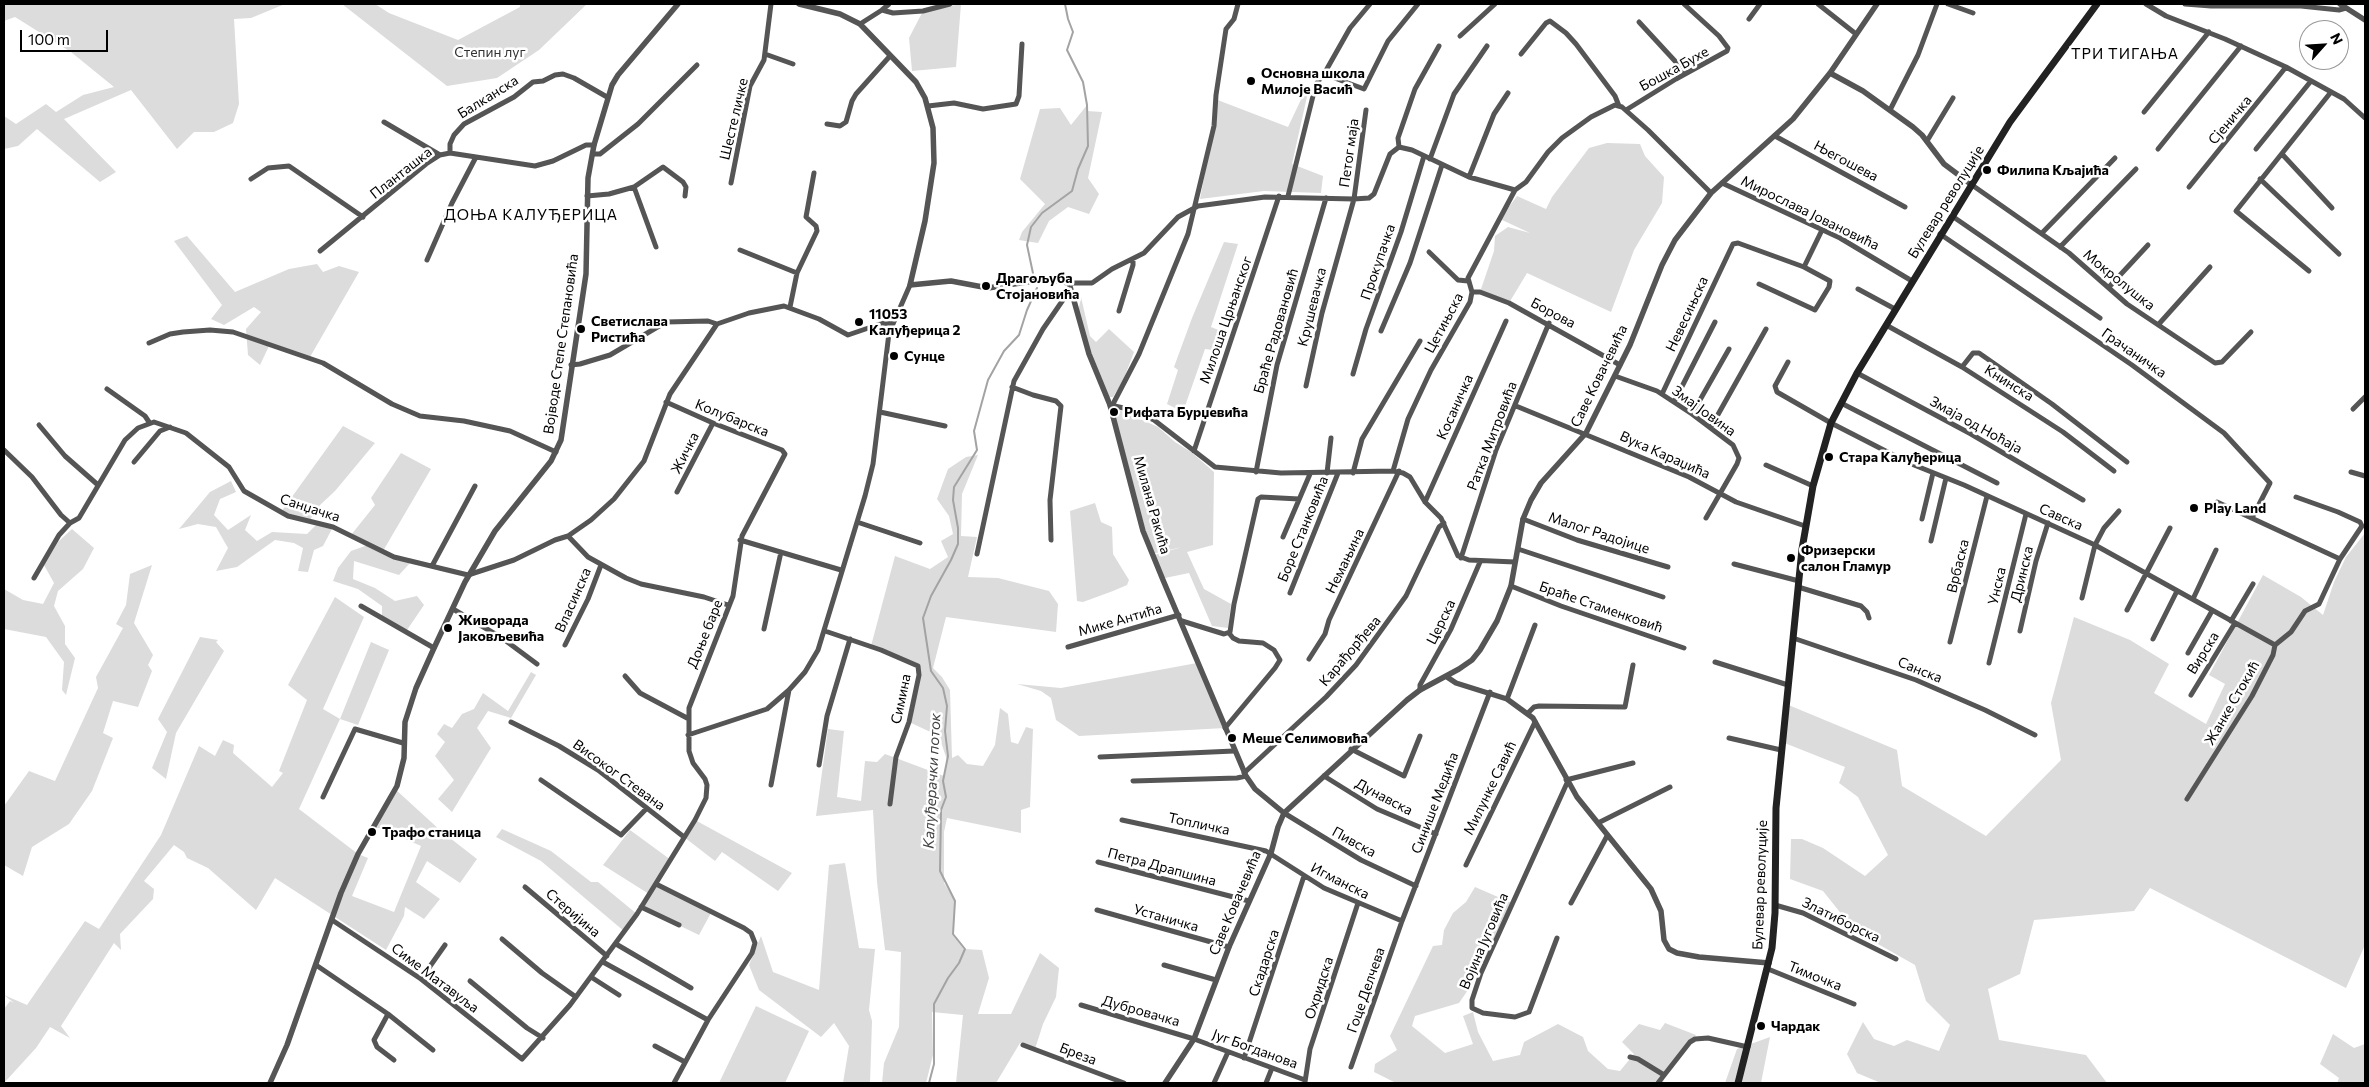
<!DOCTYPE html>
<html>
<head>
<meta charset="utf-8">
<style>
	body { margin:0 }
	#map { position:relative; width:2369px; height:1087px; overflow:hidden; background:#fff; font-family:Commissioner,sans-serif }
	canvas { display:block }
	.frame { position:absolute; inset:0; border:5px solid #000; pointer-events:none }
	.north { position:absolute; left:2299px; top:20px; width:50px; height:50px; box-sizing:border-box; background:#fff; border:1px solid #999; border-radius:50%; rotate:64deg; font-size:14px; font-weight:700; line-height:20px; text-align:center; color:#000 }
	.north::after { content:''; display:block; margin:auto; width:18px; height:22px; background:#000; clip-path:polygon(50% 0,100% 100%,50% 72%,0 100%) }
	.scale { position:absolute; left:20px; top:30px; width:88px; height:22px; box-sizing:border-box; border:2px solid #000; border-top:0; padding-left:6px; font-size:15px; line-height:18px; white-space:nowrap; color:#000; -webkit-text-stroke:4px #fff; paint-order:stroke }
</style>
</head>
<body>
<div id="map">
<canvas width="2369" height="1087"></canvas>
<div class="frame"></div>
<div class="north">N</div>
<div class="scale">100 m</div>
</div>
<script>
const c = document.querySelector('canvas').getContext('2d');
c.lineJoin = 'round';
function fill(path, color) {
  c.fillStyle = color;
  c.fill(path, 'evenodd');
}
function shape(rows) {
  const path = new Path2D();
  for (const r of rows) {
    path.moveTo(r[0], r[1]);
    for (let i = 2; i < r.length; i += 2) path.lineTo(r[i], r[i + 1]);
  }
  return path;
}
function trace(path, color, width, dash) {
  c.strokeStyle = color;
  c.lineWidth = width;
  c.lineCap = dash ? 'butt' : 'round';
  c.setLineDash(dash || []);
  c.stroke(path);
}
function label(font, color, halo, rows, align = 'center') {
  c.font = font + ' Commissioner,sans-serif';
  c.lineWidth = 5;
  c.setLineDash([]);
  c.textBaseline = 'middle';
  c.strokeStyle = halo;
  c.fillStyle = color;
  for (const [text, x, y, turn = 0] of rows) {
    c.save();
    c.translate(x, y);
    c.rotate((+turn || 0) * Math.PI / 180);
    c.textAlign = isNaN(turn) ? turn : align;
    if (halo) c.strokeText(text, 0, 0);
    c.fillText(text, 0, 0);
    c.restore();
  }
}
fill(shape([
	[4,4,285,4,251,18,234,19,239,104,233,123,214,132,194,132,177,149,131,90,64,119,116,172,100,182,37,129,18,146,4,149,4,116,16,124,46,104,56,112,83,95,114,87,71,52,15,17,4,21],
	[342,4,375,4,389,13,458,40,520,7,520,4,587,4,539,50,497,78,447,86],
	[961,4,956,67,912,71,909,38,923,11],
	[1306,89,1308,92,1292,164,1323,176,1321,193,1264,191,1200,199,1214,126,1215,99,1288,127],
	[1087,105,1087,111,1102,112,1088,178,1099,194,1089,214,1068,207,1049,221,1038,243,1019,240,1022,232,1045,204,1020,179,1040,109,1060,108,1071,125],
	[1607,143,1640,144,1645,156,1664,177,1662,203,1634,250,1611,312,1527,273,1509,303,1480,292,1494,251,1495,236,1508,227,1530,233,1500,219,1517,196,1546,209,1552,197,1589,148],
	[187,236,235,292,289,269,317,264,323,272,339,266,359,272,310,357,269,346,260,365,248,355,246,329,261,312,254,307,224,325,211,319,222,305,174,241],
	[1224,242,1238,244,1211,327,1226,333,1220,351,1205,349,1183,412,1167,404,1178,370,1174,367,1192,318],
	[1081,297,1090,336,1096,342,1109,329,1134,352,1123,381,1113,397,1108,397,1090,354,1078,313],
	[1115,408,1158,427,1175,442,1191,452,1214,472,1213,545,1187,552,1204,589,1231,604,1228,628,1212,626,1189,573,1165,578,1163,576,1154,555,1182,547,1152,554,1113,409],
	[343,426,375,443,335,491,320,505,309,521,281,512],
	[401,453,431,469,383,551,411,562,399,575,354,561,353,579,375,588,395,601,417,596,424,605,405,633,382,618,382,606,358,589,333,581,338,568,351,551,368,545,351,535,375,505,371,498],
	[978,455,962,494,961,536,977,537,968,577,998,578,1049,591,1058,604,1056,632,946,617,933,668,942,677,950,690,952,758,958,755,967,764,983,766,995,745,1000,708,1008,714,1011,742,1018,744,1026,727,1033,729,1030,807,1021,810,1021,833,947,818,944,832,944,883,955,901,953,934,965,949,982,950,989,978,978,1014,1011,1014,1040,953,1059,968,1056,997,1043,1024,1035,1049,1020,1043,996,1083,956,1083,963,1015,932,1012,933,1055,926,1083,882,1083,884,1063,899,1027,901,952,885,950,877,882,873,810,816,816,828,729,844,731,837,797,861,801,865,761,877,762,885,754,944,776,947,760,939,736,909,722,919,669,910,661,871,646,895,556,930,569,948,557,941,541,953,534,949,516,937,499,948,469,966,457],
	[231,481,236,492,220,499,214,515,228,530,251,515,245,530,257,541,272,532,307,534,318,523,333,527,323,546,314,550,308,572,298,571,303,548,294,543,275,540,237,567,216,571,228,548,216,527,198,524,179,529,210,492],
	[1095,503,1101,522,1112,527,1113,554,1129,580,1127,585,1113,591,1083,602,1077,601,1070,511],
	[72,529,94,548,83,569,58,591,54,606,65,626,65,644,75,658,66,695,62,690,64,662,46,637,4,629,4,589,23,600,43,604,54,583,44,565,58,542],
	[2365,533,2365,945,2346,988,2150,888,2134,911,2034,920,2020,974,1988,989,1999,1040,2086,1055,2107,1083,1881,1083,1857,1073,1847,1054,1863,1022,1874,1039,1894,1046,1907,1040,1939,1051,1950,1025,1926,1001,1915,965,1855,931,1823,891,1790,879,1791,839,1802,839,1823,848,1865,876,1888,855,1858,797,1839,783,1845,767,1782,742,1786,704,1897,750,1902,786,1986,836,2061,760,2051,703,2074,617,2130,640,2169,664,2154,693,2206,724,2225,684,2209,675,2263,575,2301,597,2323,615,2334,582,2346,557],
	[152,565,134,623,153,655,148,665,152,671,138,707,113,701,103,733,113,738,92,791,69,824,32,847,23,876,4,865,4,806,29,771,55,781,98,688,96,677,123,628,116,624,126,605,130,574],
	[335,597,364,617,323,709,340,719,371,642,389,650,358,725,340,719,299,809,358,854,368,858,352,896,394,912,421,846,396,835,398,831,372,827,395,789,441,831,477,859,460,883,427,861,416,882,440,899,424,919,405,907,404,916,386,950,275,878,256,910,208,868,187,858,184,852,174,845,144,881,154,889,153,899,120,934,121,950,114,943,61,1026,70,1038,50,1027,36,1048,4,1083,4,1009,10,1001,14,1003,4,995,27,1005,85,921,99,929,161,835,199,746,215,756,223,740,234,745,233,753,272,787,283,773,279,771,307,700,288,685],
	[200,637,218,640,216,642,224,651,176,733,166,779,152,768,167,732,158,719],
	[1197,663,1225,728,1079,736,1056,720,1051,698,1041,691,1017,684,1061,688],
	[531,672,536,675,511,718,488,711,477,728,491,748,452,812,438,799,454,780,435,756,445,742,437,734,444,724,452,728,462,714,474,709,483,693,508,711],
	[695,820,792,873,778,891,722,852,715,861,684,837],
	[502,829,551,851,591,882,598,882,637,914,625,932,541,861,496,837],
	[630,830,671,860,656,884,712,911,699,935,641,907,649,894,603,865],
	[845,863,859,948,875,949,869,1010,872,1021,870,1083,843,1083,849,1046,834,1023,821,1037,759,990,749,965,761,936,773,972,819,990,829,865],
	[1475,887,1512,903,1481,973,1474,975,1468,990,1459,1003,1415,1016,1412,1026,1445,1053,1473,1044,1463,1016,1473,1012,1478,1032,1493,1061,1520,1055,1524,1042,1558,1024,1583,1037,1588,1051,1608,1069,1620,1071,1634,1054,1622,1042,1639,1024,1660,1030,1665,1023,1696,1035,1664,1077,1663,1083,1396,1083,1374,1072,1375,1064,1397,1050,1390,1036,1433,946,1442,945,1444,930,1453,913,1466,902],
	[756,1006,809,1031,785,1083,719,1083],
	[2333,1034,2354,1048,2365,1044,2365,1083,2337,1083,2339,1078,2320,1064],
	[1770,1037,1761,1083,1725,1083,1737,1049]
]), '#dcdcdc');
trace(shape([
	[1034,278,1027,245,1031,227,1042,213,1072,191,1078,169,1088,146,1087,105,1083,82,1067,50,1073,32,1068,19,1065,4],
	[929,1083,934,1064,934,1004,948,978,959,963,965,949,953,934,955,901,940,871,941,810,946,797,943,781,948,756,945,731,947,706,943,688,931,671,923,618,931,596,951,560,958,544,958,528,953,500,954,487,977,450,974,431,988,380,1004,351,1019,335,1027,310,1037,288]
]), '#a3a3a3', 2);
trace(shape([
	[1818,4,1856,34],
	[1948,4,1973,13],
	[2146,4,2166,16,2225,39,2286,67,2344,99,2365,118],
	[2185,4,2211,6,2301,6,2339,10,2346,8],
	[882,10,889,4],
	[1749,19,1760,4],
	[1639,22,1686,73],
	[860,24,882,10,893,13,923,11,950,4],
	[1460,36,1495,4],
	[765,54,793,64],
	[1521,54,1546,23,1550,21,1566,33,1576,44,1615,96,1619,106],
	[1324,74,1364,89,1388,41,1418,4],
	[928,106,954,103,983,109,1016,104,1019,96,1022,44],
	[1626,110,1676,79,1727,51,1728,48,1719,36,1684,4],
	[1890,110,1918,55,1937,4],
	[2144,112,2209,32],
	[384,122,440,155],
	[827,124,840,126,846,122,852,101,856,94,890,56],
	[1775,136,1905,207],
	[1927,141,1953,98],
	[1399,147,1398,138,1415,89,1439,46],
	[2158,149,2241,46],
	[2256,149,2311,81],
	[450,153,450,144,454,135,464,124,514,97,533,82,543,81,555,75,563,74,574,78,607,97],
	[593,154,600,154,638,124,697,65],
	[2282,154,2332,208],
	[1430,159,1454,94,1487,46],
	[1469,177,1494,114,1508,93],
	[251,179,268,168,289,166,363,217],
	[2260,179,2339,254],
	[731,183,750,86,764,60,771,4],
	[1722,183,1840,238,1912,281],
	[1972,185,2069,253,2127,304,2215,363,2222,362,2251,332],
	[634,187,656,247],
	[2189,187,2286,67],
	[587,196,609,194,634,187,663,167,683,182,686,187,685,196],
	[1288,196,1316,84,1324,74,1350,28,1370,4],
	[1952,216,2100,318],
	[2042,233,2115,158],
	[1940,234,2132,365,2224,433,2270,483,2252,518],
	[2060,247,2136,169],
	[740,250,797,273],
	[320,251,426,164,440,155,450,153,535,166,553,161,586,145,594,145],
	[1429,252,1458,280,1468,281],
	[427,260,452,203,476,157],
	[1804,267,1822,230],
	[2309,271,2236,211,2331,92],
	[1069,283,1092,283,1112,269,1144,253,1178,217,1198,206,1265,197,1354,199,1369,198,1374,194,1390,154,1399,147,1412,150,1469,177,1515,190,1526,182,1548,152,1562,138,1591,117,1615,105,1622,107,1648,130,1711,193],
	[2109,287,2148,245],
	[1858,289,1895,309],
	[1472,292,1480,292,1509,303,1620,365],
	[790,307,797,273,817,231,816,226,806,217,814,173],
	[1119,311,1133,265,1133,259],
	[1886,325,1962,367,2032,412,2063,432,2114,471],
	[2158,325,2210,267],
	[1381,331,1410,263,1442,165],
	[149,343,170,334,183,332,210,330,233,332,323,363,392,404,420,416,464,421,510,431,556,452],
	[1788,362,1775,386,1777,392,1831,423,1909,463,1964,485,2095,545,2275,645],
	[571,365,580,364,610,355,666,322,708,321,717,324],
	[1962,367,1973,353,1979,353,2052,404,2127,462],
	[1857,373,1971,434,2083,500],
	[1353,374,1366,329,1401,232,1424,156],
	[1615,376,1657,391,1692,414,1733,445,1739,458,1737,464,1706,518],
	[1306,386,1322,313,1354,199,1366,110],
	[1012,387,1033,395,1056,401,1061,406,1050,500,1051,540],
	[107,389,145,416,149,422],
	[1662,394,1733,244,1738,243,1804,267,1830,281,1829,287,1815,310,1759,284],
	[1674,402,1715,322],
	[1841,403,1997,483],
	[1113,404,1139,354,1188,234,1214,126,1216,95,1226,29,1234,19,1238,4],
	[1110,405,1128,409,1154,420,1215,467,1281,473,1393,471,1403,473,1410,477,1425,502,1441,518,1458,556,1469,560,1515,562],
	[1516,406,1689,477,1736,502,1805,526],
	[2353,409,2365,397],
	[880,412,945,426],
	[1692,414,1729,349],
	[39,425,65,456,98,485],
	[1711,427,1766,329],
	[4,450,32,477,61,515,70,523],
	[1194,451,1279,196],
	[134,462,160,431,170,427],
	[1766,465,1813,486],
	[1393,471,1408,419,1431,370,1470,302,1472,292,1468,278,1515,190],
	[1256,472,1277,365,1326,198],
	[2351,472,2365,476],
	[1327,473,1331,438],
	[1353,473,1362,439,1420,341],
	[677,492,713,423],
	[2296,497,2338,512,2360,522,2362,526],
	[1425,502,1506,321],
	[2217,502,2340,559],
	[1523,519,1577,540,1668,567],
	[1922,519,1933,473],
	[857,522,920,543],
	[568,536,588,557,626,578,641,584,704,597,728,605],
	[1283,537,1310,474],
	[740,540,841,570],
	[1931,541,1946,478],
	[1518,549,1663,597],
	[977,554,1014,381,1043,329,1065,297,1072,293],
	[1461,558,1496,450,1549,323],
	[1734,564,1799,581],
	[432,566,475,486],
	[34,578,59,535,70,523,79,518,125,440,138,428,154,422,186,433,229,467,244,491,288,516,333,527,394,557,468,575,514,560,555,540,568,536,591,520,614,499,644,461,670,394,717,324,749,313,784,306,819,319,848,335,883,323,892,324],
	[1511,586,1561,606,1684,648],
	[1798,587,1861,606,1867,612,1869,618],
	[1290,593,1338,473],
	[2082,598,2095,545,2104,528,2119,511],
	[2193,599,2216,550],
	[361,606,434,648],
	[453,609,502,638,537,664],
	[2127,610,2170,528],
	[1182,621,1224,634,1230,632,1234,604,1258,499,1261,497,1299,499],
	[2231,621,2253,584],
	[764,629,781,552],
	[825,631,881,650,918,666,919,675,909,722,896,757,890,804],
	[2020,631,2036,561,2048,523],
	[1793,638,1916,680,1985,710,2035,735],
	[2153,639,2177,591],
	[1950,642,1987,496],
	[565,645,588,599,601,565],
	[1068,647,1179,615],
	[2188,653,2212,611],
	[1309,659,1325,634,1329,620,1399,471],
	[1715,662,1788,685],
	[1989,663,2026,514],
	[625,676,640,693,687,718],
	[1420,690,1420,685,1451,629,1480,562],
	[2191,695,2235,623],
	[1507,699,1535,625],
	[1528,713,1534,707,1539,706,1625,707,1633,665],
	[511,722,559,746,598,770,684,837],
	[1225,728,1275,668,1280,660,1274,650,1263,643,1239,641,1233,638,1229,633],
	[688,735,767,709,789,690,805,672,818,650,865,496,873,464,889,333,910,285],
	[1729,738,1781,750],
	[1351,749,1404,776,1420,736],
	[1100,757,1234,751],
	[819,765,827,716,850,639],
	[1244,773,1326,697,1356,665,1406,596,1439,527,1444,523],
	[1324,776,1377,809,1436,834],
	[541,780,621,835,647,808],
	[1566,780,1633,763],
	[1133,781,1237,778,1246,776],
	[771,785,789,690],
	[323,797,355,729,403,743],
	[2187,799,2252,696,2273,655,2275,645,2291,632,2305,611,2319,604,2340,559,2362,526],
	[1284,813,1361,860,1416,886],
	[1122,820,1266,851,1324,888,1402,921],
	[1598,823,1670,787],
	[1098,862,1249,901],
	[1466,865,1535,722],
	[656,884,744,928,751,933,755,943,752,953,708,1020,674,1083],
	[525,887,607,956],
	[1571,903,1607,836],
	[1775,905,1803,913,1896,959],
	[641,907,679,925],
	[1097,910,1229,947],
	[332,920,421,979,522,1059,570,1005,637,914,695,820,706,798,707,785,705,779,693,763,689,751,689,708,733,596,742,536,785,454,782,450,713,423,666,402],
	[1557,938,1529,1012,1515,1017,1483,1013,1472,1008,1472,1000,1481,973,1567,783],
	[502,939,542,973,576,997],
	[616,944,691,988],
	[603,962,708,1020],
	[316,965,388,1014,433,1050],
	[1164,965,1216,980],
	[1768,969,1854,1004],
	[591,977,619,995],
	[421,979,445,945],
	[470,981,527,1028,543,1038],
	[1081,1005,1194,1039,1305,1080],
	[388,1014,374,1040,377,1047,394,1060],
	[1023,1045,1124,1083],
	[655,1046,685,1062],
	[1630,1057,1638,1059,1664,1075],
	[1244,1058,1304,876],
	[1351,1067,1402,921,1490,692],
	[1305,1082,1310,1049,1358,903],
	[1214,1083,1228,1052],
	[1266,1083,1272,1068],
	[1658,1083,1690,1042,1695,1039,1708,1038,1748,1047]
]), '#555', 5);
trace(shape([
	[799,4,840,14,860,24,916,82,925,98,933,128,934,163,925,221,910,285,951,281,988,288,1046,279,1069,283,1089,354,1110,405,1143,531,1163,580,1246,776,1255,789,1284,813],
	[2340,4,2365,20],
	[1830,73,1863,91,1913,127,1922,135,1944,164,1972,185],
	[1447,677,1456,683,1507,699,1533,718,1577,797,1651,889,1661,911,1664,940,1669,949,1677,953,1699,957,1769,963],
	[270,1083,287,1045,341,893,358,854,397,786,404,758,405,722,416,688,434,648,465,582,495,531,551,461,561,440,586,274,588,178,594,145,612,85,618,75,678,4],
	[1165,1083,1194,1039,1229,947,1271,853,1278,827,1284,813,1407,700,1420,690,1459,669,1472,660,1480,650,1497,621,1511,586,1523,519,1531,500,1541,483,1586,433,1630,345,1662,265,1675,240,1711,193,1793,119,1830,73,1877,4]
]), '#555', 5.5);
trace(shape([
	[1738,1083,1772,948,1775,913,1776,808,1802,549,1813,486,1831,423,1857,373,2010,122,2097,4]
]), '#222', 7);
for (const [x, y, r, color] of [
	[1251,81,5,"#000"],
	[1987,170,5,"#000"],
	[986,286,5,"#000"],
	[859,322,5,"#000"],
	[581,329,5,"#000"],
	[894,356,5,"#000"],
	[1114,412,5,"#000"],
	[1829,457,5,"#000"],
	[2194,508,5,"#000"],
	[1791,558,5,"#000"],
	[448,628,5,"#000"],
	[1232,738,5,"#000"],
	[372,832,5,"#000"],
	[1761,1026,5,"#000"]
]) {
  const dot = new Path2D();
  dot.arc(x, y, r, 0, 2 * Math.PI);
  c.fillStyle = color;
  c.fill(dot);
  trace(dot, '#fff', 2);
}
label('14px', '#333', '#fff', [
	["Степин луг",490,52]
]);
label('14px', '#000', '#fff', [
	["Бошка Бухе",1674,69,-29],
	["Балканска",488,97,-32],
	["Шесте личке",734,119,-77],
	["Сјеничка",2230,120,-50],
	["Петог маја",1349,153,-82],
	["Његошева",1846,161,28],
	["Планташка",401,173,-38],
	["Булевар револуције",1946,202,-58],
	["Мирослава Јовановића",1810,213,26],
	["Прокупачка",1378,262,-71],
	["Мокролушка",2119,280,39],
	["Крушевачка",1312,307,-76],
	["Борова",1553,313,28],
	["Невесињска",1687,314,-65],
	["Милоша Црњанског",1226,320,-71],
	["Цетињска",1444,323,-62],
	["Браће Радовановић",1276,331,-74],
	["Војводе Степе Степановића",561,344,-82],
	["Грачаничка",2134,353,35],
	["Саве Ковачевића",1599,376,-64],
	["Книнска",2009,383,32],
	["Косаничка",1455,407,-66],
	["Змај Јовина",1704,411,36],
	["Колубарска",732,418,22],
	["Змаја од Ноћаја",1976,425,29],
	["Ратка Митровића",1492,436,-69],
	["Жичка",685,453,-63],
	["Вука Караџића",1665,455,24],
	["Милана Ракића",1152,505,74],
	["Санџачка",310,508,18],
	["Савска",2061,517,24],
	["Боре Станковића",1303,529,-68],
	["Малог Радојице",1599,533,18],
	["Немањина",1345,561,-64],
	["Врбаска",1958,566,-76],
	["Дринска",2022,574,-76],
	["Унска",1997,586,-77],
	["Власинска",573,600,-66],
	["Браће Стаменковић",1601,607,19],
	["Мике Антића",1120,620,-16],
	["Церска",1441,622,-64],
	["Доње баре",705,634,-68],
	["Карађорђева",1350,651,-50],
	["Вирска",2203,653,-58],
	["Санска",1920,670,22],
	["Симина",901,699,-78],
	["Жанке Стокић",2232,703,-60],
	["Високог Стевана",619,775,36],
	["Милунке Савић",1490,788,-64],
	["Дунавска",1384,797,28],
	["Синише Медића",1435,803,-69],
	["Топличка",1199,824,12],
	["Пивска",1354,842,29],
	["Петра Драпшина",1162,867,15],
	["Игманска",1340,881,27],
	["Булевар револуције",1760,885,-88],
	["Саве Ковачевића",1235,903,-67],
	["Стеријина",573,913,40],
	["Устаничка",1166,918,16],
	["Златиборска",1841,920,26],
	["Војина Југовића",1484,941,-67],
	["Скадарска",1264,963,-72],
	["Тимочка",1815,976,22],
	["Симе Матавуља",435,978,37],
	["Охридска",1319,988,-72],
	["Гоце Делчева",1366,990,-71],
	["Дубровачка",1141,1011,16],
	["Југ Богданова",1255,1049,20],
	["Бреза",1078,1054,21]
]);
label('bold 14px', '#000', '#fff', [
	["Основна школа",1261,73],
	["Милоје Васић",1261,89],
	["Филипа Кљајића",1997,170],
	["Драгољуба",996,278],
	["Стојановића",996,294],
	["11053",869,314],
	["Калуђерица 2",869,330],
	["Светислава",591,321],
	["Ристића",591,337],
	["Сунце",904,356],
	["Рифата Бурџевића",1124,412],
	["Стара Калуђерица",1839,457],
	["Play Land",2204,508],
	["Фризерски",1801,550],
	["салон Гламур",1801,566],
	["Живорада",458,620],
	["Јаковљевића",458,636],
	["Меше Селимовића",1242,738],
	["Трафо станица",382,832],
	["Чардак",1771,1026]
], 'left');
c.letterSpacing = '1px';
label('15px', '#000', '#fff', [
	["ТРИ ТИГАЊА",2125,54],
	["ДОЊА КАЛУЂЕРИЦА",531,215]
]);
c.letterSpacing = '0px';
label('italic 15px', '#444', '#fff', [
	["Калуђерачки поток",932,781,-87]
]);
</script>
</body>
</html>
